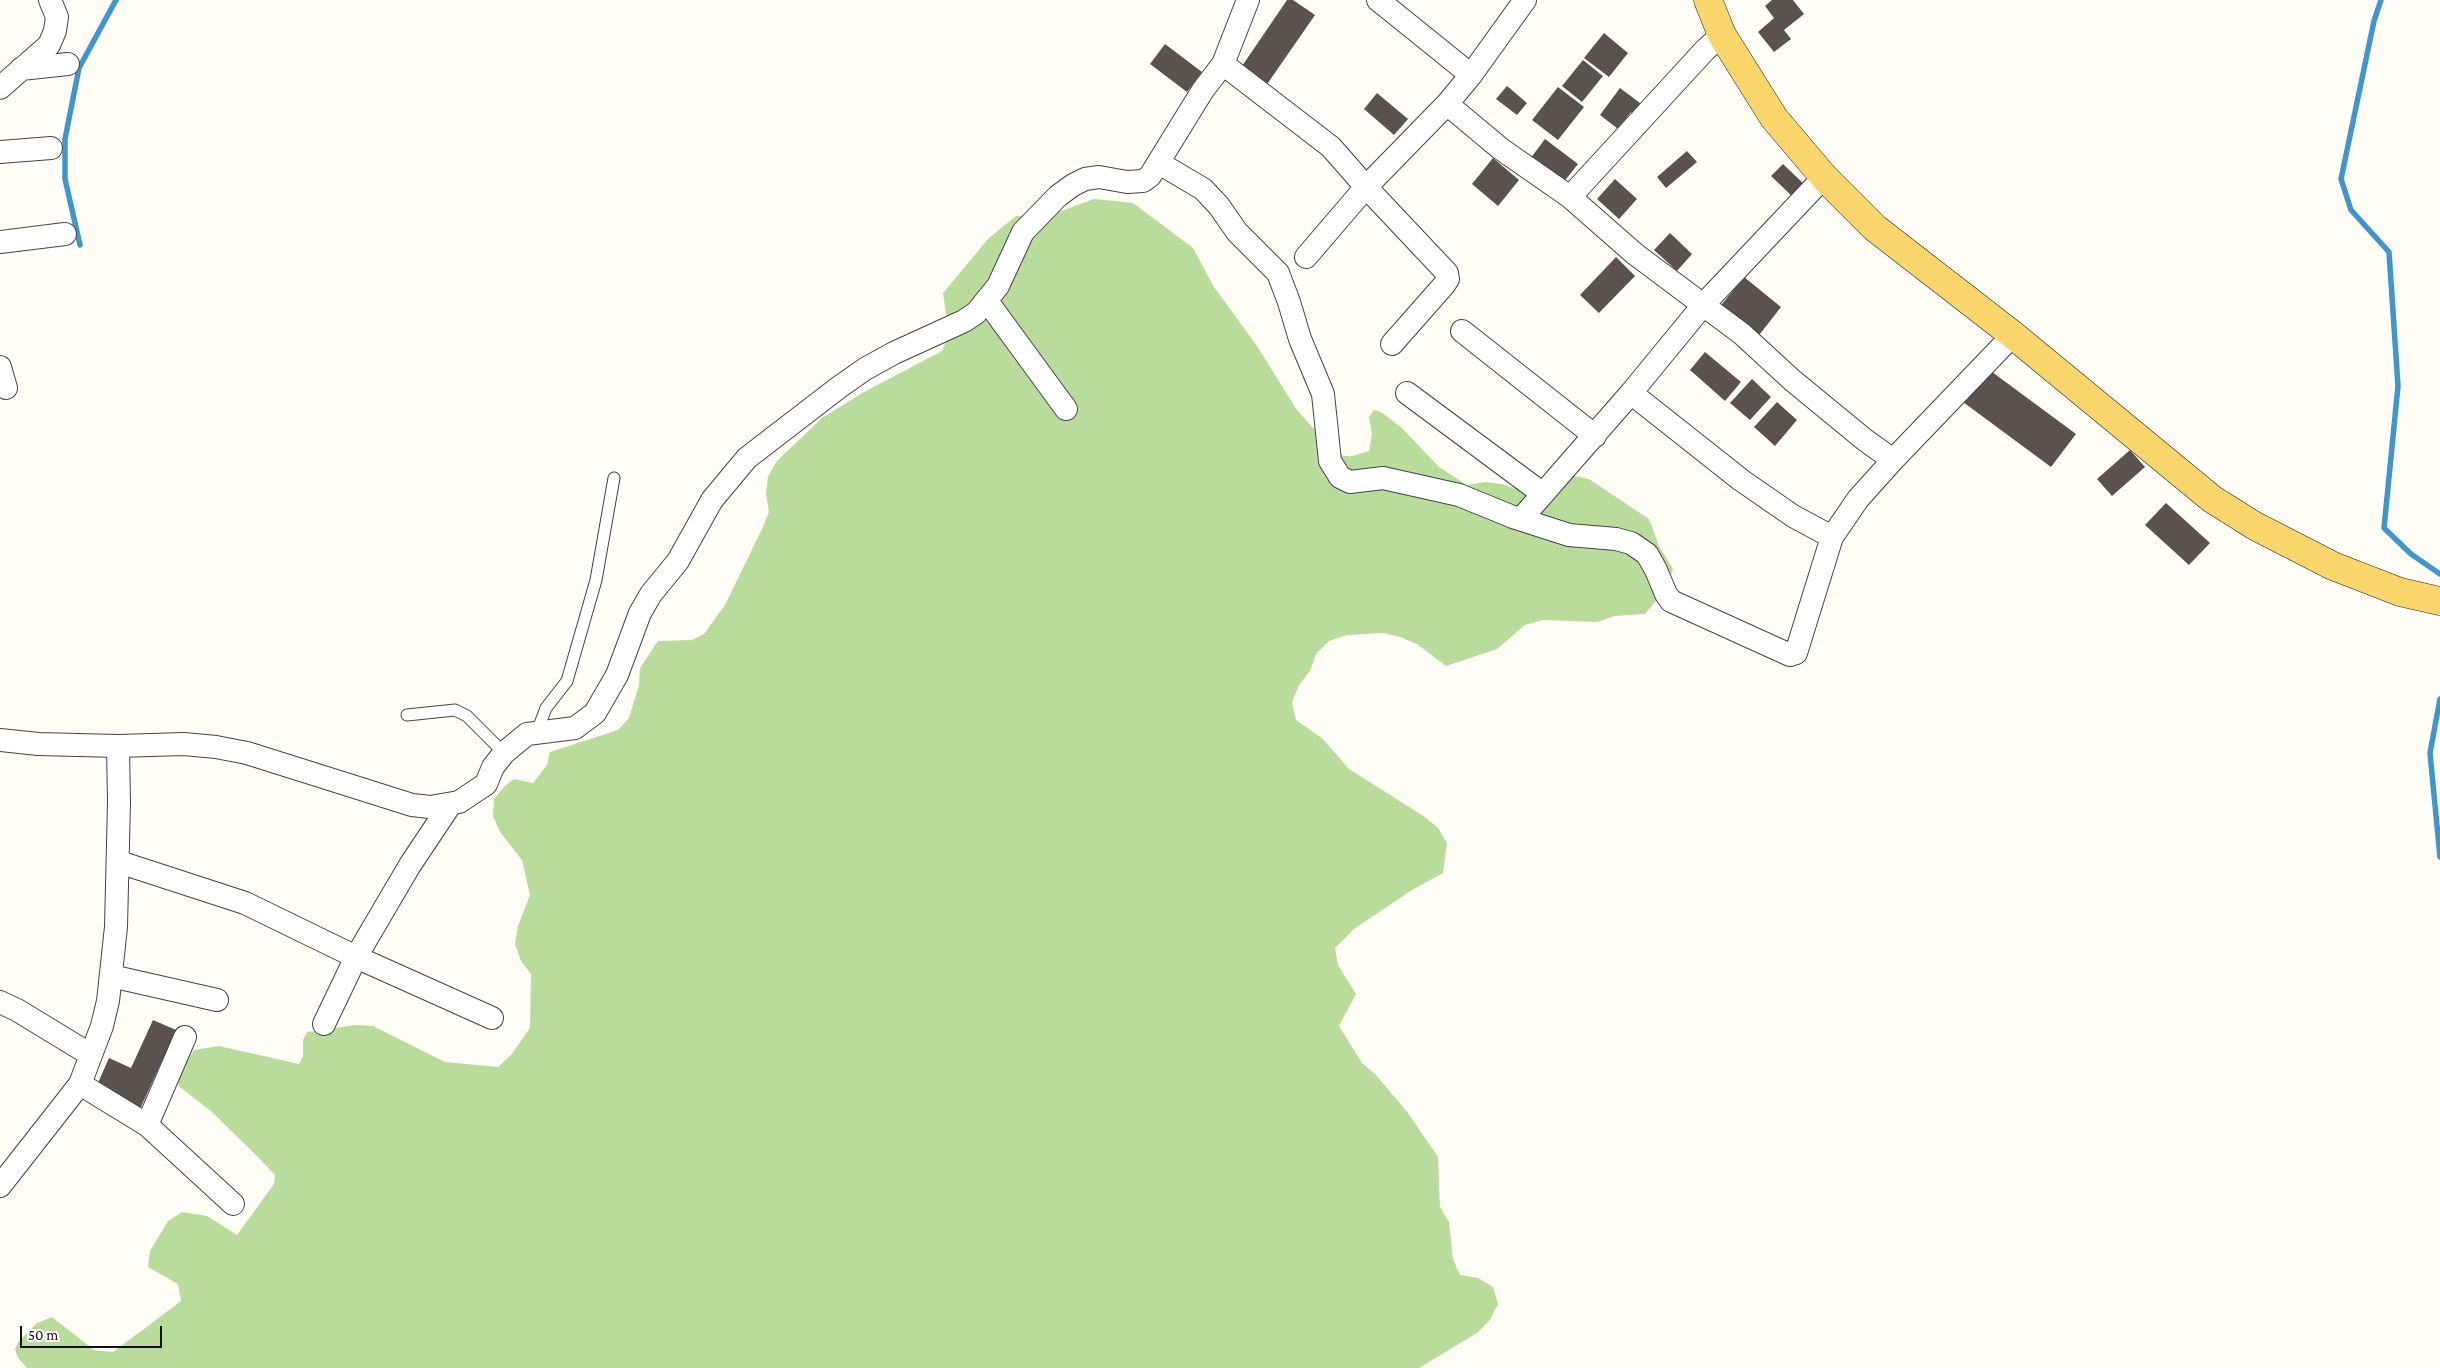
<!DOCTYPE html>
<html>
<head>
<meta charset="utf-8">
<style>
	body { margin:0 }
	#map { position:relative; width:2440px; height:1368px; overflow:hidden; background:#fffdf5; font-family:"Crimson Pro",serif }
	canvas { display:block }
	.scale { position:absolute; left:20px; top:1326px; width:142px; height:22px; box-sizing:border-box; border:2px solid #111; border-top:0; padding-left:6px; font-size:15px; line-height:18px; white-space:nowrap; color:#111; -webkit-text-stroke:4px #fff; paint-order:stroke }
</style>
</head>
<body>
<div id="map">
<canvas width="2440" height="1368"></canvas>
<div class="scale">50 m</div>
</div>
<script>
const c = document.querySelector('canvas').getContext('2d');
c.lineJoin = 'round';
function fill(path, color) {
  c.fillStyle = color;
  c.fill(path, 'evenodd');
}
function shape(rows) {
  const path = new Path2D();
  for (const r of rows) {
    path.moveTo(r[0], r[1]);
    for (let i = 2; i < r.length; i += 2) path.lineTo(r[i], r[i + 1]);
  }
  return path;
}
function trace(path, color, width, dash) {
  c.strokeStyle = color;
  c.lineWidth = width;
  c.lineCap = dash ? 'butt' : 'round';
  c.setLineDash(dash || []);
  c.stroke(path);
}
fill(shape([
	[1094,199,1133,203,1193,248,1214,287,1257,346,1297,410,1313,428,1322,429,1343,456,1352,456,1369,451,1372,435,1369,417,1374,410,1381,412,1401,427,1439,467,1467,485,1485,482,1502,484,1520,490,1565,474,1589,479,1649,519,1659,546,1673,569,1665,590,1645,614,1615,616,1597,622,1543,620,1525,625,1497,649,1446,666,1417,644,1400,637,1383,633,1347,635,1329,641,1316,654,1310,671,1299,685,1292,702,1296,720,1323,739,1349,769,1425,817,1438,828,1447,843,1443,873,1412,890,1354,929,1335,948,1338,965,1356,994,1339,1026,1362,1063,1375,1074,1408,1113,1438,1157,1440,1207,1449,1222,1453,1259,1460,1275,1478,1278,1493,1287,1498,1304,1490,1320,1477,1333,1419,1368,27,1368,18,1358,15,1349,19,1341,37,1323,52,1317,94,1350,113,1352,140,1332,181,1301,178,1284,148,1267,150,1251,168,1221,182,1212,207,1216,237,1235,274,1184,275,1175,257,1156,212,1112,180,1087,177,1080,179,1072,194,1050,219,1046,299,1064,303,1056,303,1040,307,1032,355,1025,373,1026,445,1062,498,1067,511,1055,530,1028,531,974,521,961,515,944,518,926,530,895,522,860,500,832,493,816,494,799,505,786,514,779,533,783,547,765,550,752,618,730,629,718,639,685,640,668,658,641,692,640,704,634,725,605,763,527,769,512,766,494,768,476,777,461,822,418,864,392,942,351,949,335,943,293,989,238,1016,216,1053,214]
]), '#b9dc9c');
trace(shape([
	[2381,0,2374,21,2341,179,2351,210,2389,252,2398,386,2384,528,2411,554,2440,574],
	[80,245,65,179,65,139,79,68,116,0],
	[2440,699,2430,753,2440,857]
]), '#3f96cf', 5.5);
fill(shape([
	[1287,0,1293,0,1315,15,1263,90,1238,72],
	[1772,0,1793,0,1804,14,1784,30,1791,39,1774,52,1758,32,1774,18,1765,6],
	[1604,33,1628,53,1609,77,1584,58],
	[1165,44,1202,72,1187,92,1150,64],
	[1583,60,1603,76,1582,102,1562,86],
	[1507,86,1527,103,1517,115,1496,99],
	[1558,87,1584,107,1558,140,1532,120],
	[1620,88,1644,106,1636,116,1631,112,1618,129,1600,115],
	[1377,93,1408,119,1394,135,1364,109],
	[1545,139,1578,164,1563,183,1530,159],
	[1687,151,1697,162,1666,188,1657,177],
	[1493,158,1519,180,1498,206,1472,184],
	[1783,164,1807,187,1795,199,1771,176],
	[1615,179,1637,199,1619,219,1597,199],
	[1670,233,1692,254,1677,271,1654,250],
	[1616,257,1635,276,1599,313,1580,295],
	[1744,277,1781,307,1756,339,1718,309],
	[1705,352,1741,382,1725,401,1690,370],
	[1988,369,2076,434,2051,467,1963,402],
	[1752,379,1771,397,1750,420,1730,403],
	[1777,402,1797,420,1775,446,1754,427],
	[2130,450,2145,467,2112,496,2097,479],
	[2166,503,2210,543,2189,565,2145,525],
	[153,1020,176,1030,140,1109,117,1099,119,1095,97,1085,109,1058,131,1068]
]), '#5a524d');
const service = shape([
	[407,715,455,710,467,716,504,753],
	[537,732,546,708,567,681,596,580,614,478]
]);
const minor = shape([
	[1378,0,1471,75],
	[1223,64,1248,0],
	[21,69,68,64],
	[0,88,49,45,55,31,57,17,50,0],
	[1447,104,1501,149,1570,197,1635,254,1742,334,1792,380,1865,440,1893,460,2013,335],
	[0,152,51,148],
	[1159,163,1203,189,1219,206,1237,232,1278,273,1289,302,1300,339,1323,394,1330,461,1340,477,1350,482,1383,478,1459,495,1513,517,1569,535,1616,539,1631,543,1647,554,1656,570,1666,594,1671,601,1790,655,1796,653,1832,537],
	[1570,197,1705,50,1722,35],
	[0,242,65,234],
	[1306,257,1366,187,1447,273,1448,279,1444,285,1392,344],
	[987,301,1066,409],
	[1462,331,1595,436],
	[0,367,6,388],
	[1407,393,1543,494],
	[1631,393,1741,480,1793,516,1832,537,1858,499,1893,460],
	[1521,519,1631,393,1704,304,1824,177],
	[0,740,38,744,118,746,184,744,216,747,247,753,412,805,430,807,459,802,486,784,493,767,504,753,527,734,575,728,595,713,617,675,640,613,651,594,678,561,712,500,747,458,838,388,865,369,894,353,964,321,976,313,998,286,1023,232,1058,196,1073,185,1085,179,1099,177,1127,182,1143,181,1150,176,1203,90,1223,64,1331,147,1366,187,1447,104,1471,75,1525,0],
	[119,862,245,903,356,957,410,865,450,805],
	[111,976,217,1000],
	[0,1002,17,1010,91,1055],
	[324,1024,356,957,492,1018],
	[80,1084,147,1125,233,1204],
	[147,1125,185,1037],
	[0,1186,80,1084,102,1026,108,1001,116,927,119,802,118,746]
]);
const primary = shape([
	[1708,0,1722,35,1774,118,1824,177,1875,228,2013,335,2212,499,2255,526,2333,566,2400,592,2440,601]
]);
trace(service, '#444', 13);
trace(minor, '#444', 24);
trace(primary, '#222', 29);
trace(service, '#fff', 11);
trace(minor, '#fff', 22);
trace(primary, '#f9d66b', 28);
</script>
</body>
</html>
